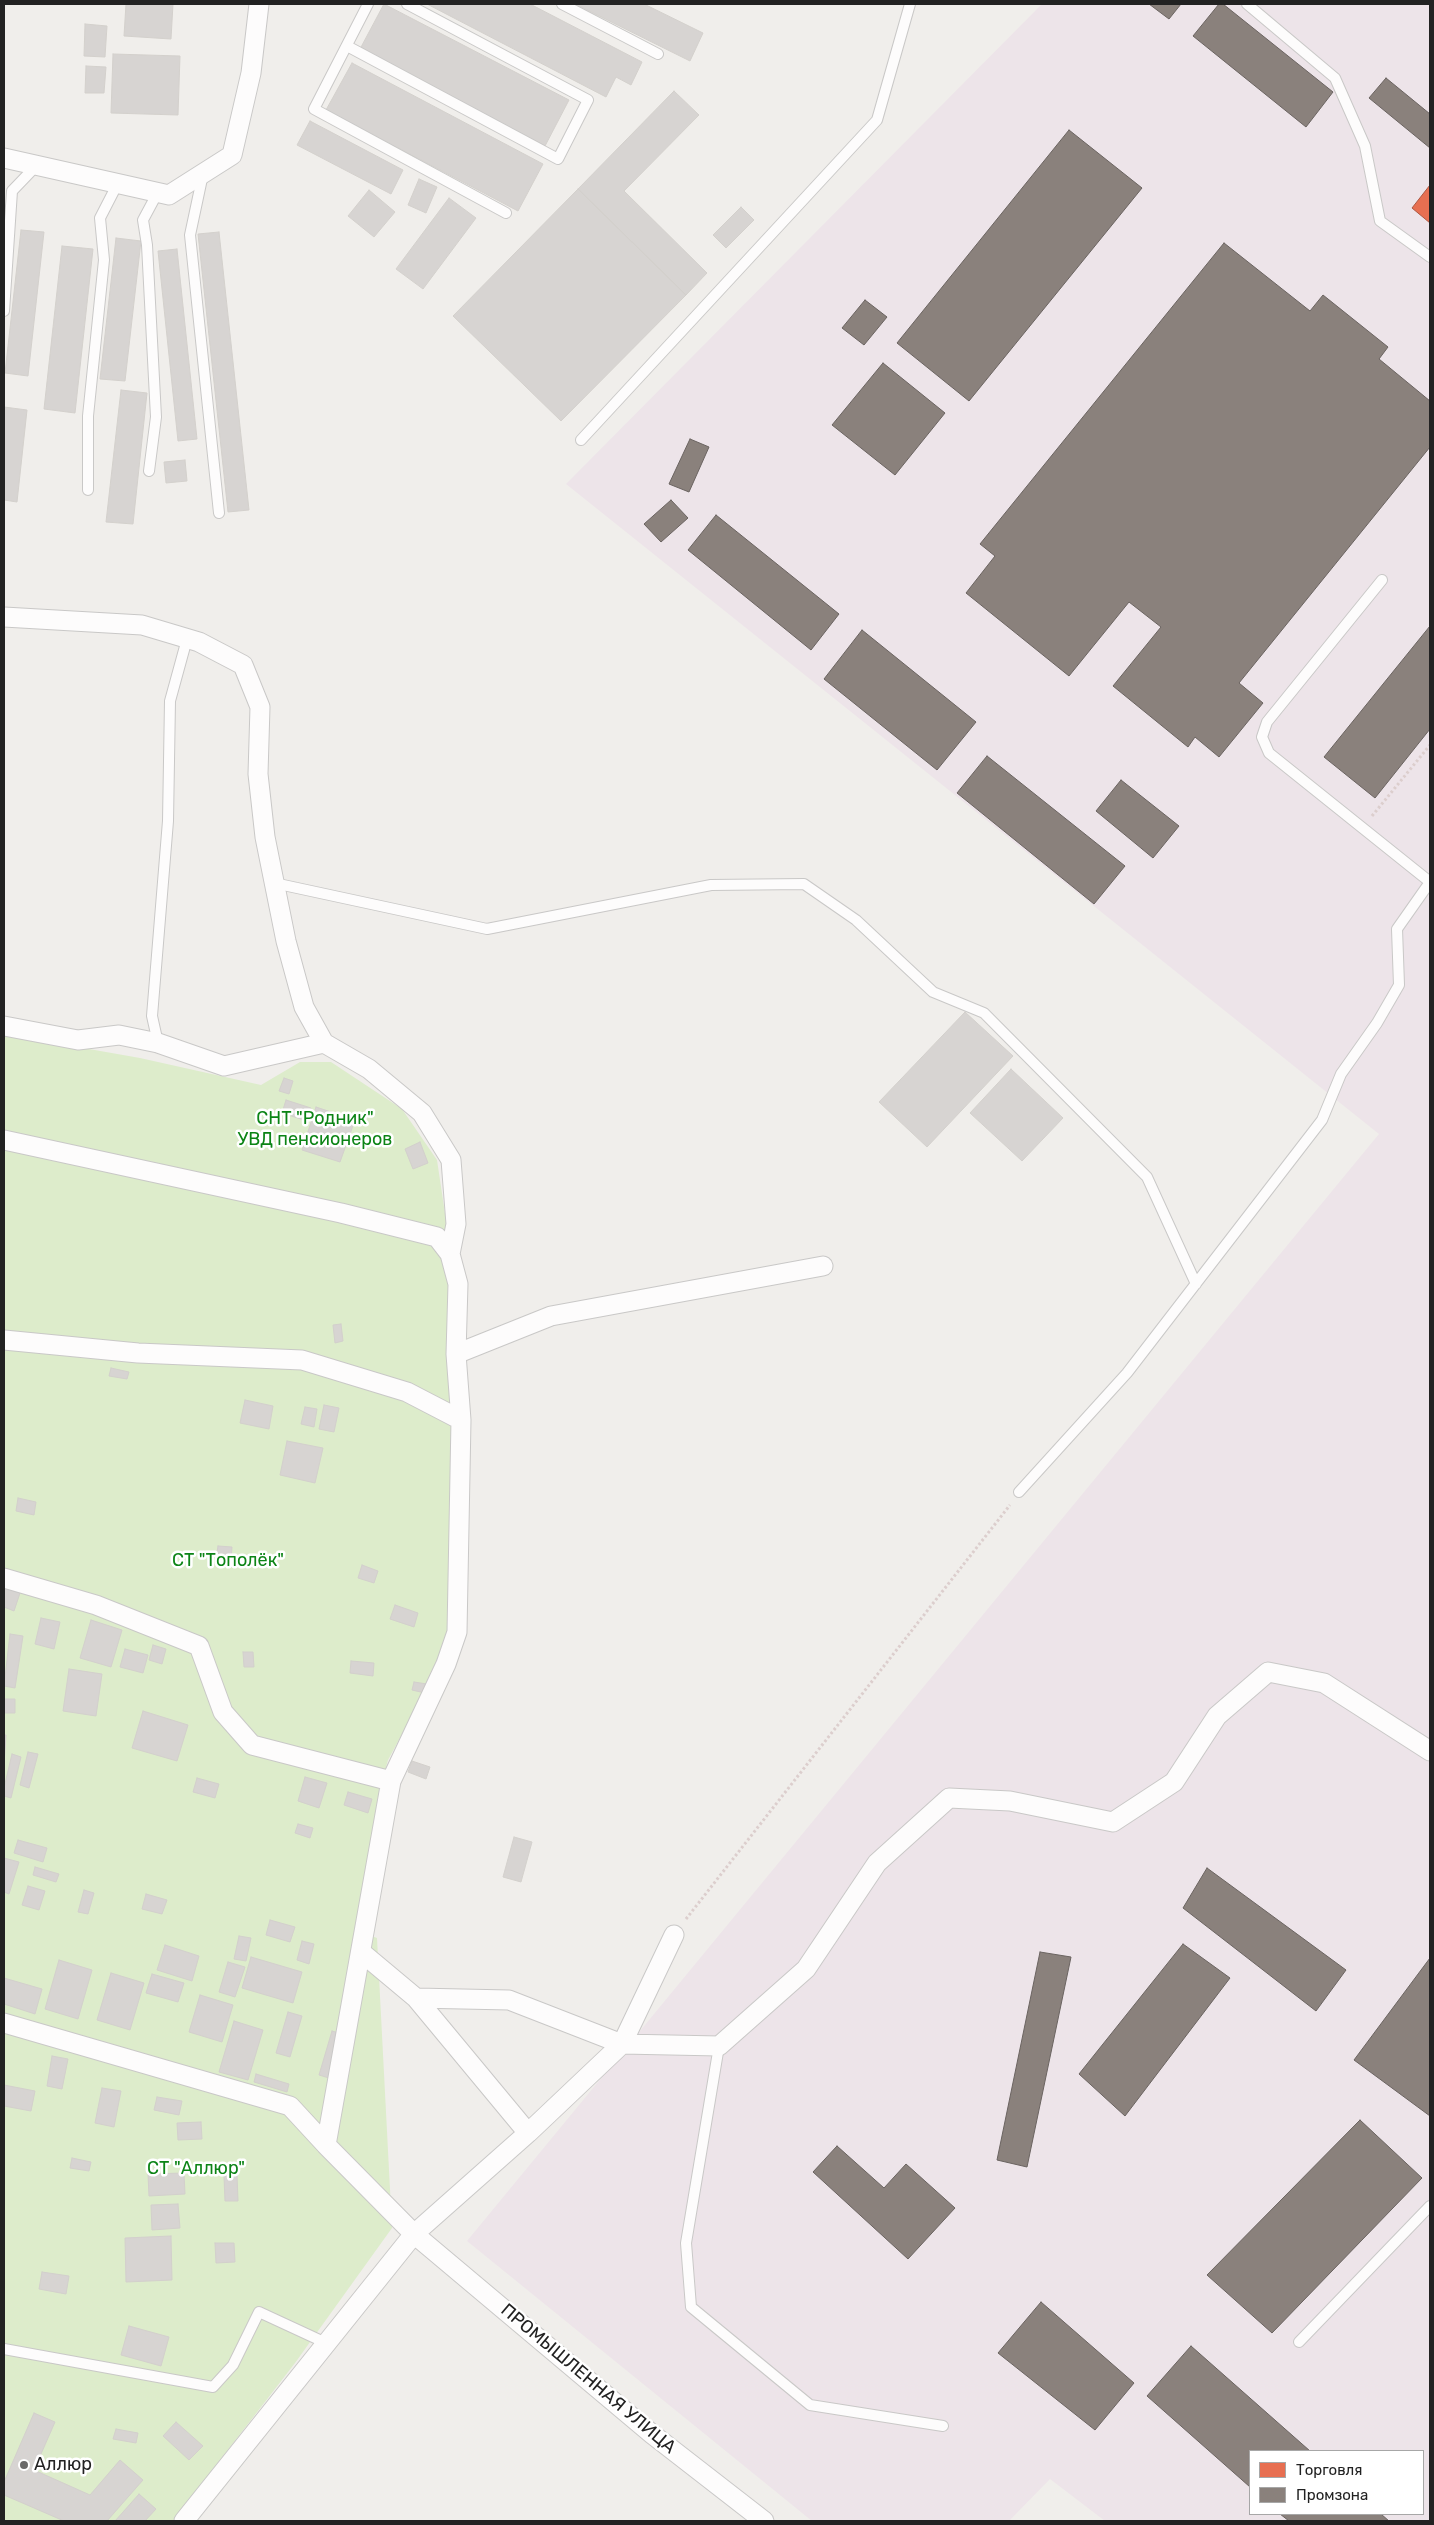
<!DOCTYPE html>
<html>
<head>
<meta charset="utf-8">
<style>
	body { margin:0 }
	#map { position:relative; width:1434px; height:2525px; overflow:hidden; background:#f0eeeb; font-family:Rubik,sans-serif }
	canvas { display:block }
	.frame { position:absolute; inset:0; border:5px solid #222; pointer-events:none }
	.legend { position:absolute; left:1249px; top:2450px; width:175px; height:65px; box-sizing:border-box; background:#fff; border:1px solid #a7a7a7; margin:0; padding:6px 9px; list-style:none; font-size:15px; color:#222 }
	.legend li { display:flex; align-items:center; gap:10px; height:25px }
	.legend b { width:25px; border:1px solid #a7a7a7 }
</style>
</head>
<body>
<div id="map">
<canvas width="1434" height="2525"></canvas>
<div class="frame"></div>
<ul class="legend">
<li><b style="height:14px;background:#e76f51"></b>Торговля</li>
<li><b style="height:14px;background:#8a817c"></b>Промзона</li>
</ul>
</div>
<script>
const c = document.querySelector('canvas').getContext('2d');
c.lineJoin = 'round';
function fill(path, color) {
  c.fillStyle = color;
  c.fill(path, 'evenodd');
}
function shape(rows) {
  const path = new Path2D();
  for (const r of rows) {
    path.moveTo(r[0], r[1]);
    for (let i = 2; i < r.length; i += 2) path.lineTo(r[i], r[i + 1]);
  }
  return path;
}
function trace(path, color, width, dash) {
  c.strokeStyle = color;
  c.lineWidth = width;
  c.lineCap = dash ? 'butt' : 'round';
  c.setLineDash(dash || []);
  c.stroke(path);
}
function label(font, color, halo, rows, align = 'center') {
  c.font = font + ' Rubik,sans-serif';
  c.lineWidth = 5;
  c.setLineDash([]);
  c.textBaseline = 'middle';
  c.strokeStyle = halo;
  c.fillStyle = color;
  for (const [text, x, y, turn = 0] of rows) {
    c.save();
    c.translate(x, y);
    c.rotate((+turn || 0) * Math.PI / 180);
    c.textAlign = isNaN(turn) ? turn : align;
    if (halo) c.strokeText(text, 0, 0);
    c.fillText(text, 0, 0);
    c.restore();
  }
}
fill(shape([
	[1042,4,1430,4,1430,2521,1105,2521,1050,2479,1009,2521,812,2521,467,2241,1379,1134,566,484],
	[1250,2451,1423,2451,1423,2514,1250,2514]
]), '#ede4e9');
fill(shape([
	[4,1034,140,1058,261,1085,300,1062,331,1062,402,1109,437,1160,447,1227,453,1422,452,1605,445,1655,388,1760,378,1797,355,1930,377,1938,392,2228,295,2363,173,2521,4,2521]
]), '#ddeccb');
const shops = shape([
	[1430,185,1430,223,1412,208,1430,185]
]);
fill(shops, '#e76f51');
trace(shops, '#ac5843', 1);
const industry = shape([
	[1149,4,1181,4,1169,19,1149,4],
	[1219,4,1223,4,1333,92,1306,127,1193,36,1219,4],
	[1386,78,1430,114,1430,148,1369,98,1386,78],
	[1069,130,1142,188,969,401,897,343,1069,130],
	[1224,243,1310,311,1323,295,1388,347,1379,359,1430,401,1430,447,1239,683,1263,703,1219,757,1195,737,1188,747,1113,686,1161,627,1129,602,1069,676,966,593,995,556,980,544,1224,243],
	[865,300,887,317,864,345,842,328,865,300],
	[883,363,945,413,895,475,832,425,883,363],
	[690,439,709,447,689,492,669,484,690,439],
	[671,500,688,518,661,542,644,524,671,500],
	[716,515,839,614,811,650,688,550,716,515],
	[1430,626,1430,729,1375,798,1324,757,1430,626],
	[862,630,976,722,937,770,824,679,862,630],
	[987,756,1125,866,1094,904,957,793,987,756],
	[1121,780,1179,826,1153,858,1096,811,1121,780],
	[1207,1868,1346,1970,1316,2011,1183,1908,1207,1868],
	[1183,1944,1230,1978,1125,2116,1079,2074,1183,1944],
	[1040,1952,1071,1957,1027,2167,997,2160,1040,1952],
	[1430,1958,1430,2116,1354,2060,1430,1958],
	[1360,2120,1422,2178,1272,2333,1207,2275,1360,2120],
	[837,2146,884,2188,906,2164,955,2208,908,2259,813,2172,837,2146],
	[1041,2302,1134,2383,1095,2430,998,2353,1041,2302],
	[1191,2346,1310,2451,1250,2451,1250,2487,1147,2396,1191,2346],
	[1280,2514,1381,2514,1389,2521,1289,2521,1280,2514]
]);
fill(industry, '#8a817c');
trace(industry, '#6b6461', 1);
const building = shape([
	[126,4,173,4,171,39,124,36,126,4],
	[384,4,569,100,545,146,360,49,384,4],
	[427,4,530,4,642,62,631,85,616,77,606,97,427,4],
	[575,4,644,4,703,33,690,61,575,4],
	[85,24,107,26,105,57,84,56,85,24],
	[113,54,180,56,178,115,111,113,113,54],
	[352,63,543,164,518,211,326,110,352,63],
	[86,66,106,67,104,93,85,93,86,66],
	[674,91,699,115,624,191,707,273,686,295,578,189,674,91],
	[310,121,403,170,391,194,297,145,310,121],
	[419,179,437,187,426,213,408,205,419,179],
	[578,189,686,295,561,421,453,316,578,189],
	[369,190,395,212,374,237,348,216,369,190],
	[449,198,476,218,423,289,396,269,449,198],
	[741,207,754,220,726,248,713,235,741,207],
	[21,230,44,232,28,376,5,373,21,230],
	[219,232,249,510,228,512,198,234,219,232],
	[116,238,141,241,125,381,100,379,116,238],
	[62,246,93,249,75,413,44,409,62,246],
	[177,249,197,439,178,441,158,251,177,249],
	[121,390,147,393,133,524,106,522,121,390],
	[4,407,27,410,17,502,4,500,4,407],
	[185,460,187,481,166,483,164,462,185,460],
	[965,1012,1013,1056,927,1147,879,1102,965,1012],
	[1011,1069,1063,1118,1022,1161,970,1113,1011,1069],
	[284,1078,293,1081,289,1094,279,1091,284,1078],
	[286,1100,311,1108,307,1121,282,1113,286,1100],
	[316,1107,355,1120,340,1162,302,1150,316,1107],
	[420,1142,428,1163,413,1169,405,1149,420,1142],
	[341,1324,343,1341,335,1343,333,1325,341,1324],
	[111,1368,129,1372,127,1379,109,1376,111,1368],
	[245,1400,273,1406,269,1429,240,1423,245,1400],
	[324,1405,339,1408,334,1432,319,1429,324,1405],
	[305,1407,317,1409,314,1427,301,1424,305,1407],
	[287,1441,323,1448,315,1483,280,1475,287,1441],
	[18,1498,36,1502,34,1515,16,1511,18,1498],
	[218,1546,232,1547,231,1561,216,1559,218,1546],
	[362,1565,378,1571,374,1583,358,1578,362,1565],
	[4,1587,20,1593,14,1611,4,1607,4,1587],
	[395,1605,418,1613,414,1627,390,1619,395,1605],
	[41,1618,60,1622,54,1649,35,1644,41,1618],
	[91,1620,122,1630,111,1667,80,1658,91,1620],
	[10,1634,23,1636,15,1688,4,1686,10,1634],
	[153,1645,166,1649,162,1664,149,1660,153,1645],
	[125,1649,148,1655,143,1673,120,1667,125,1649],
	[243,1652,253,1652,254,1667,244,1667,243,1652],
	[351,1661,374,1663,373,1676,350,1673,351,1661],
	[69,1669,102,1674,96,1716,63,1711,69,1669],
	[414,1682,427,1684,425,1693,412,1690,414,1682],
	[4,1699,15,1699,15,1713,4,1713,4,1699],
	[143,1711,188,1725,177,1761,132,1748,143,1711],
	[4,1735,6,1735,4,1765,4,1735],
	[28,1752,38,1754,29,1788,20,1785,28,1752],
	[12,1754,21,1757,11,1798,4,1796,4,1788,12,1754],
	[412,1761,430,1767,426,1779,408,1772,412,1761],
	[305,1777,327,1783,319,1808,298,1801,305,1777],
	[197,1778,219,1784,215,1798,193,1792,197,1778],
	[348,1792,372,1799,368,1813,344,1805,348,1792],
	[298,1824,313,1828,310,1838,295,1833,298,1824],
	[514,1837,532,1842,521,1882,503,1877,514,1837],
	[18,1840,47,1848,43,1862,14,1853,18,1840],
	[4,1858,19,1862,9,1894,4,1892,4,1858],
	[35,1867,59,1874,56,1882,33,1875,35,1867],
	[28,1886,45,1891,39,1910,22,1905,28,1886],
	[84,1890,94,1893,88,1914,78,1912,84,1890],
	[146,1894,167,1900,162,1914,142,1909,146,1894],
	[270,1920,295,1927,290,1942,266,1935,270,1920],
	[239,1936,251,1938,246,1961,234,1959,239,1936],
	[302,1941,314,1944,309,1964,297,1960,302,1941],
	[165,1945,199,1956,192,1981,157,1970,165,1945],
	[251,1957,302,1972,293,2003,242,1988,251,1957],
	[59,1960,92,1970,78,2019,45,2009,59,1960],
	[228,1962,245,1967,235,1997,219,1992,228,1962],
	[111,1973,144,1983,130,2030,97,2020,111,1973],
	[152,1974,184,1983,178,2002,146,1993,152,1974],
	[4,1978,42,1989,35,2014,4,2004,4,1978],
	[200,1995,233,2005,222,2042,189,2032,200,1995],
	[288,2012,302,2016,290,2057,276,2053,288,2012],
	[234,2021,263,2030,248,2080,219,2072,234,2021],
	[332,2031,342,2034,329,2078,319,2075,332,2031],
	[52,2056,68,2059,62,2089,47,2086,52,2056],
	[256,2074,289,2084,287,2092,254,2082,256,2074],
	[4,2085,35,2091,31,2111,4,2106,4,2085],
	[102,2088,121,2091,114,2127,95,2123,102,2088],
	[157,2097,182,2101,179,2115,154,2110,157,2097],
	[201,2122,202,2139,178,2140,177,2123,201,2122],
	[72,2158,91,2162,89,2171,70,2168,72,2158],
	[184,2173,185,2194,149,2196,148,2174,184,2173],
	[237,2175,238,2201,225,2201,224,2176,237,2175],
	[178,2204,180,2228,152,2230,151,2205,178,2204],
	[171,2236,172,2280,126,2282,125,2238,171,2236],
	[215,2243,234,2243,235,2262,216,2263,215,2243],
	[42,2272,69,2276,66,2294,39,2289,42,2272],
	[129,2326,169,2337,161,2366,121,2355,129,2326],
	[34,2413,55,2422,34,2470,90,2495,120,2460,143,2480,107,2521,64,2521,4,2495,4,2482,34,2413],
	[176,2422,203,2446,189,2460,163,2436,176,2422],
	[116,2429,138,2433,136,2443,113,2439,116,2429],
	[139,2494,156,2509,145,2521,115,2521,139,2494]
]);
fill(building, '#d7d4d2');
trace(building, '#d3d0cc', 1);
const lane = shape([
	[368,4,314,109,506,213],
	[562,4,658,54],
	[1247,4,1335,78,1365,146,1380,221,1430,257],
	[347,46,558,159,588,100,407,4],
	[203,174,190,235,219,513],
	[4,311,12,191,37,165],
	[581,440,877,120,910,4],
	[149,471,156,417,147,245,143,220,158,192],
	[88,490,88,416,104,260,100,218,118,183],
	[274,883,487,929,711,885,804,884,856,920,933,992,984,1013,1147,1177,1196,1284],
	[158,1043,152,1016,168,821,170,701,187,639],
	[1019,1492,1127,1373,1322,1120,1341,1074,1377,1023,1399,985,1397,929,1430,882,1269,753,1262,737,1267,722,1382,580],
	[719,2046,686,2243,691,2307,810,2405,943,2426],
	[1299,2342,1430,2206],
	[4,2349,213,2387,233,2365,259,2312,326,2343]
]);
const street = shape([
	[4,158,169,195,232,155,251,73,259,4],
	[4,617,142,625,199,642,243,665,260,707,258,774,265,837,286,941,304,1007,324,1043,369,1069,422,1113,451,1160,456,1224,450,1254,458,1284,456,1354,461,1420,457,1632,446,1664,391,1781,326,2145,414,2234,652,2434,764,2521],
	[4,1026,78,1040,119,1035,158,1043,224,1066,324,1043],
	[4,1140,341,1213,437,1237,450,1254],
	[4,1340,138,1353,302,1360,407,1392,461,1420],
	[456,1354,551,1316,823,1266],
	[4,1578,96,1605,199,1646,223,1712,252,1745,391,1781],
	[361,1952,416,1998,509,2000,622,2044,674,1935],
	[416,1998,528,2133],
	[4,2023,290,2106,326,2145],
	[184,2521,414,2234,528,2133,622,2044,719,2046,806,1969,877,1863,949,1798,1010,1801,1113,1822,1174,1782,1217,1716,1268,1672,1324,1683,1430,1751]
]);
trace(lane, '#c9c8c7', 12);
trace(street, '#c9c8c7', 21);
trace(shape([
	[1372,816,1430,745],
	[686,1919,1010,1505]
]), '#dccecd', 3, [2.5, 2.5]);
trace(lane, '#fdfcfc', 10);
trace(street, '#fdfcfc', 19);
for (const [x, y, r, color] of [
	[24,2465,5,"#6a6968"]
]) {
  const dot = new Path2D();
  dot.arc(x, y, r, 0, 2 * Math.PI);
  c.fillStyle = color;
  c.fill(dot);
  trace(dot, '#fff', 2);
}
label('18px', '#0c8416', '#fff', [
	["СНТ \"Родник\"",315,1119],
	["УВД пенсионеров",315,1140],
	["СТ \"Тополёк\"",228,1561],
	["СТ \"Аллюр\"",196,2169]
]);
label('18px', '#222', '#fff', [
	["ПРОМЫШЛЕННАЯ УЛИЦА",588,2379,40]
]);
label('18px', '#222', '#fff', [
	["Аллюр",34,2465]
], 'left');
</script>
</body>
</html>
